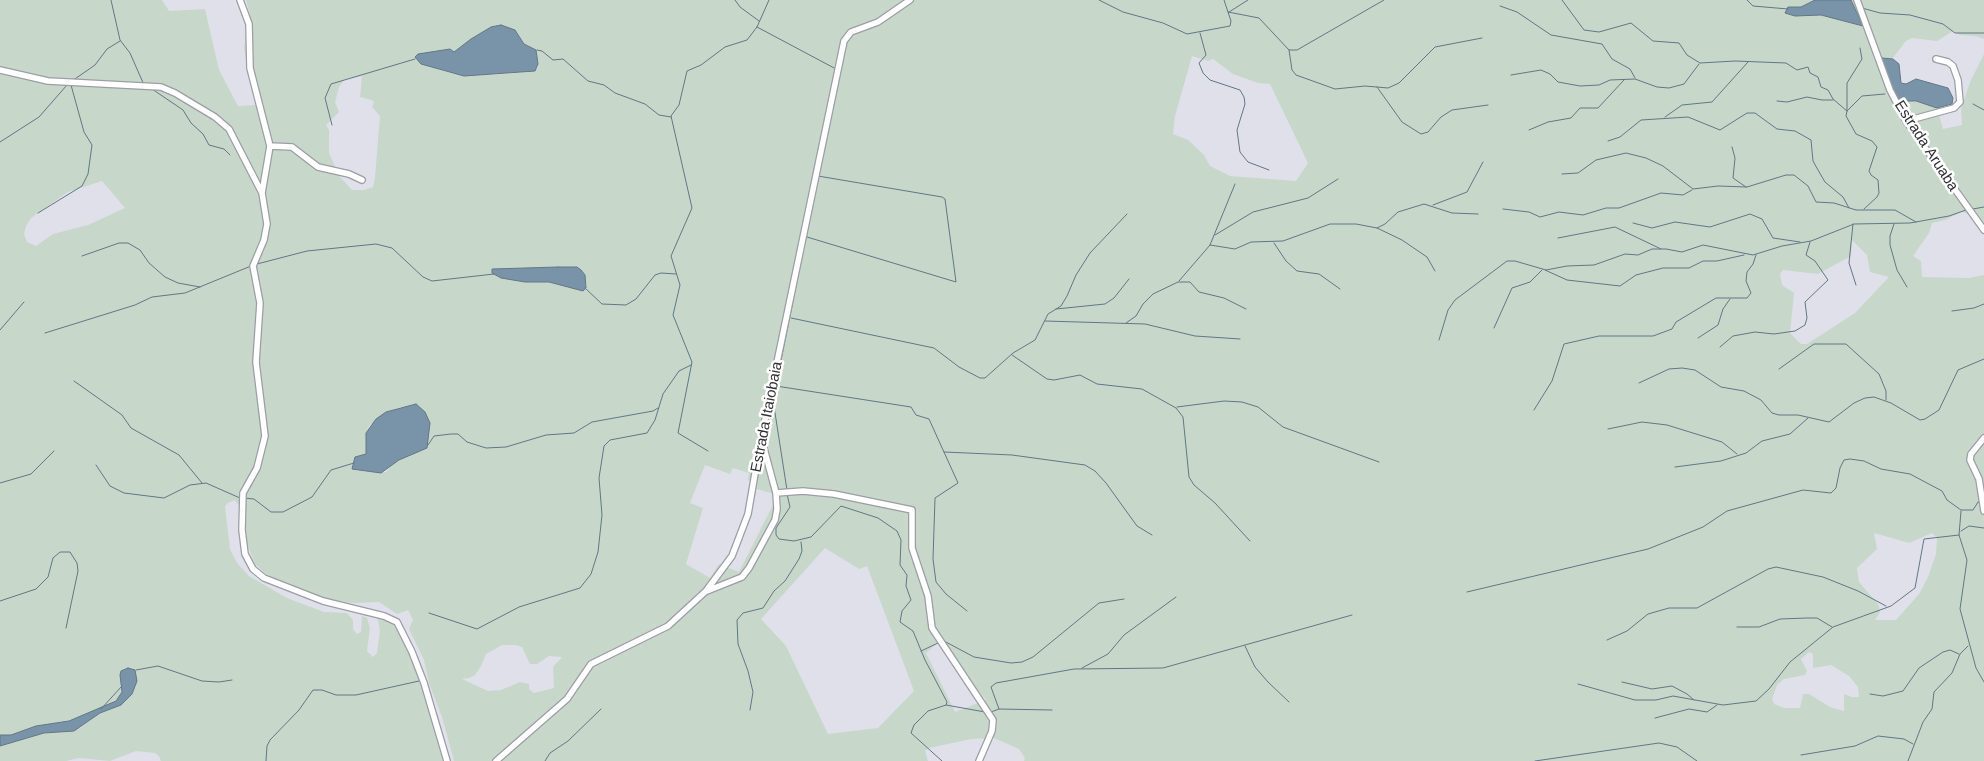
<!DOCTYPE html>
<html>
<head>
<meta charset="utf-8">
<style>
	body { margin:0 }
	canvas { display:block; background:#dfe0ea }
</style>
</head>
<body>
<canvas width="1984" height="761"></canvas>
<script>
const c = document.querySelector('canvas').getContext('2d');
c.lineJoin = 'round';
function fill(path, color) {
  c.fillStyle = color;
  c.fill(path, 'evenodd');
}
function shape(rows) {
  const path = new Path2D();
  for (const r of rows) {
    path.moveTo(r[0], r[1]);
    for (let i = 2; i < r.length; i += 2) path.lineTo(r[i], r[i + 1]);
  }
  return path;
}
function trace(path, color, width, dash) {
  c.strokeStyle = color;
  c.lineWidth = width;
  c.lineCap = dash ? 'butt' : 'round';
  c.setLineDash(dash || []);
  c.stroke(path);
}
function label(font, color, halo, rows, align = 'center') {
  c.font = font + ' Arial,sans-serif';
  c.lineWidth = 5;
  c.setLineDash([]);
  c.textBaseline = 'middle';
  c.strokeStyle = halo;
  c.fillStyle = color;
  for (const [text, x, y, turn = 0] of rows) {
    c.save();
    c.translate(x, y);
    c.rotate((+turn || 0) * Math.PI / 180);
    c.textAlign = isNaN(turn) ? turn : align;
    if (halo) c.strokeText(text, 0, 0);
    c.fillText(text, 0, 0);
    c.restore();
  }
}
fill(shape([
	[0,0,162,0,169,11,205,9,219,70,238,106,259,105,252,89,244,48,250,15,246,0,1819,0,1801,7,1794,6,1812,14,1834,17,1863,26,1851,0,1984,0,1984,39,1976,36,1960,35,1953,31,1937,41,1912,38,1906,41,1892,59,1889,58,1909,101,1930,104,1937,108,1943,129,1962,125,1961,109,1970,82,1984,54,1984,235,1969,214,1962,212,1945,220,1932,223,1929,233,1913,256,1921,261,1922,277,1969,278,1984,275,1984,761,1024,761,1025,758,1019,749,994,738,971,739,929,748,925,751,928,761,454,761,442,717,429,683,424,660,409,629,413,620,408,610,397,614,379,602,354,603,331,600,286,584,266,574,255,564,247,544,242,510,235,500,228,503,225,506,230,549,237,563,249,576,287,598,324,612,347,613,353,620,353,629,357,634,361,632,362,616,367,618,370,628,367,651,373,657,377,653,380,630,377,616,395,621,411,652,443,761,161,761,159,756,155,753,136,751,110,761,79,758,66,761,0,761,0,746,44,733,80,728,100,713,121,705,132,694,137,681,120,685,122,695,107,706,69,721,36,726,12,735,0,735],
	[491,27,518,33,524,44,536,50,538,68,529,72,489,75,454,74,421,64,437,52,450,49,454,52,471,39],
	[1192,56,1208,61,1213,59,1233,74,1258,83,1270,84,1308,163,1296,181,1230,176,1210,166,1204,155,1188,140,1173,134,1175,116],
	[362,76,360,97,374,101,372,107,380,116,375,177,373,187,364,190,352,190,340,177,329,153,329,130,326,125,339,112,335,102,339,87,344,80],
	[102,181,125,208,88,225,53,234,36,246,27,242,24,234,26,226,31,218,68,192],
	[1852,240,1867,255,1870,272,1889,277,1855,313,1807,344,1801,344,1790,333,1794,293,1782,285,1780,274,1783,270,1818,274,1851,256],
	[558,267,577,267,583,291,549,282,525,282,501,278,492,273,492,269],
	[402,407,412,454,393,464,386,472,352,469,355,457,366,454,366,433,369,426,386,412],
	[705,465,730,474,733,468,749,473,748,480,754,483,753,488,778,495,739,572,719,564,710,578,686,564,703,508,690,503],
	[1874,533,1909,543,1932,533,1937,538,1936,554,1928,577,1919,594,1896,620,1875,620,1880,612,1878,604,1859,582,1857,568,1877,549],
	[825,548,859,569,867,566,914,691,878,728,828,734,786,646,761,619],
	[939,642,968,678,986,700,955,712,926,653],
	[502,645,515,645,522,647,530,664,537,664,549,656,562,657,553,667,554,688,534,693,529,689,529,684,520,682,501,690,488,691,462,679,469,678,475,675,481,666,486,654],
	[1809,652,1813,654,1813,668,1831,665,1849,676,1858,687,1859,697,1852,697,1844,694,1844,711,1830,707,1809,694,1803,694,1800,708,1784,708,1774,704,1772,699,1777,685,1784,679,1805,675,1807,671,1801,659]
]), '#c7d8ca');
const water = shape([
	[1815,0,1851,0,1863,26,1821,15,1795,16,1785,13,1788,7,1801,7,1815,0],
	[501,25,515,30,524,44,536,50,538,64,535,71,464,76,421,64,415,57,418,54,450,49,454,52,471,39,491,27,501,25],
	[1882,58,1893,59,1899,64,1901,83,1906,84,1916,79,1948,88,1953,98,1952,104,1937,108,1916,101,1899,101,1894,96,1880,62,1882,58],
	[558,267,577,267,581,270,585,275,586,288,583,291,549,282,525,282,501,278,492,273,492,269,558,267],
	[416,404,425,412,430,423,427,448,399,460,381,473,352,469,355,457,366,454,366,433,376,419,386,412,416,404],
	[128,668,135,670,137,681,132,694,121,705,100,713,74,731,44,733,0,746,0,735,11,735,36,726,69,721,116,701,122,692,120,675,121,671,128,668]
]);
fill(water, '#7994a8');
trace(water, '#637686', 1);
trace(shape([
	[111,0,120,40,130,53,144,85],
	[735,0,740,7,759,21],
	[1099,0,1123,12,1163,23,1187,34,1230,26,1231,21,1224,0],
	[1562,0,1584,30,1599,32,1631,23,1653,41,1679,43,1687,55,1700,63,1735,61,1786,63,1797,70,1808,67,1810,73,1818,77,1821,87,1828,90,1833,99,1847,111],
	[1747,0,1753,6,1788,9],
	[1500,6,1517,12,1551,35,1602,44,1612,59,1630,69,1635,78],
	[1862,8,1880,13,1910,15,1943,24,1955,33,1984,33],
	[1228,12,1259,18,1289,50,1297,50,1384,0],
	[1229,12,1248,0],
	[757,27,836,69],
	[1200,33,1206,55,1199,63,1203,73,1210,80,1240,90,1244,97,1245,104,1237,130,1240,152,1248,162,1269,170],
	[537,50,542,51,553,60,563,59,588,81,604,85,615,93,645,104,659,115,671,117],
	[1289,50,1292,70,1296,75,1335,89,1365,86,1388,88,1399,83,1435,47,1482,38],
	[1511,75,1541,70,1550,74,1558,82,1580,86,1599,85,1610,80,1635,79,1657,87,1669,88,1684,84,1699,64],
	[72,81,95,65,107,49,120,41],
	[1377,87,1402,122,1421,134,1428,132,1441,117,1452,110,1488,105],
	[152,89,183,110,191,123,203,134,209,145,224,149,230,155],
	[1777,101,1787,102,1807,97,1822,100,1833,100],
	[1973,104,1984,110],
	[1847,110,1847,83,1862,59,1860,48],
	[1665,117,1682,105,1712,102,1748,62],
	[332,125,325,98,331,84,415,59],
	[1529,130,1548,122,1571,118,1580,108,1598,108,1624,80],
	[1608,141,1620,137,1641,120,1688,117,1720,130,1747,113,1755,113,1777,129,1795,131,1811,140,1813,161,1818,170,1825,182,1843,197,1849,208],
	[0,142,39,117,67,85],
	[1732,147,1735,158,1733,178,1746,187],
	[1562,174,1578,173,1596,160,1626,153,1646,158,1663,166,1693,189,1718,186,1747,187,1786,175,1794,175,1808,186,1816,202,1834,203,1856,210,1895,210,1916,222],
	[1433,205,1467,192,1483,162],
	[1503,209,1529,212,1540,217,1559,212,1583,215,1606,208,1619,208,1661,193,1683,195,1692,190],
	[1864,209,1877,197,1879,193,1878,180,1871,175,1869,171,1877,147,1872,141,1856,134,1846,116,1847,111,1862,96,1885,94],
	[1973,209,1984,207],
	[38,213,82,186,88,174,92,145,84,132,71,85],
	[1633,223,1652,228,1675,222,1710,227,1750,214,1762,219,1773,238,1800,242],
	[1853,224,1849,263,1856,285],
	[1894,224,1890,236,1890,245,1897,270,1907,287],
	[1377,228,1385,224,1398,212,1424,204,1452,213,1478,214],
	[1215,235,1253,212,1308,198,1338,179],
	[807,237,956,282,945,199,942,197,818,176],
	[1558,238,1615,227,1661,249],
	[1274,243,1286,261,1297,271,1319,274,1340,289],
	[1210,245,1235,249,1251,242,1283,241,1330,224,1356,224,1377,228,1402,240,1427,257,1435,271],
	[82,256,119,243,128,243,140,250,149,263,165,277,178,283,200,287],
	[257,264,307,251,376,244,392,248,423,277,432,281,494,274],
	[1545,270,1567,280,1620,286,1636,275,1663,268,1689,268,1703,261,1717,261,1744,255],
	[1179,281,1210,245,1235,184],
	[585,288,602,304,626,305,636,299,655,275,661,273,676,274],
	[1056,309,1105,304,1114,298,1129,279],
	[1952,311,1974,308,1984,304],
	[791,318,934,348,959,367,980,378,985,378,1013,353,1035,340,1048,314,1061,306,1067,296,1076,275,1090,253,1127,214],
	[1045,321,1145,324,1195,336,1240,339],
	[1126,323,1136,316,1143,304,1153,294,1178,282,1190,282,1199,292,1224,298,1246,309],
	[1494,328,1512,288,1530,282,1542,270],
	[0,330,24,302],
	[45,333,135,305,152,297,185,293,251,266],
	[1698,338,1718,325,1723,309,1730,299],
	[1439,340,1448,310,1455,300,1507,261,1515,261,1546,270,1567,266,1594,265,1625,254,1638,255,1652,249,1666,249,1682,252,1703,245,1753,255,1782,246,1811,241,1854,224,1910,223,1949,216,1966,210],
	[1720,347,1733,336,1755,332,1774,334,1795,331,1805,325,1807,318,1805,302,1828,280,1815,261,1806,255,1810,242],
	[1012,355,1047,379,1054,380,1080,375,1097,384,1142,389,1176,408,1183,417,1189,477,1194,485,1215,503,1250,541],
	[1779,369,1814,344,1846,344,1879,374,1886,391,1886,400],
	[74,381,122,415,131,428,179,455,202,483],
	[1639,383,1669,369,1682,368,1695,370,1721,387,1744,391,1761,400,1772,413,1779,415,1798,415,1829,422,1854,403,1865,398,1874,397,1891,403,1920,420,1925,419,1939,410,1958,370,1984,359],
	[776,386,911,407,916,415,929,419,958,483,935,498,933,559,936,582,946,594,967,611],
	[1177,407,1224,401,1242,402,1258,407,1283,427,1379,462],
	[1534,410,1552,381,1564,344,1599,336,1653,336,1672,329,1676,322,1716,298,1747,298,1751,293,1746,281,1747,272,1753,264,1756,255],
	[1608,429,1642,422,1667,425,1722,442,1737,454],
	[428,445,434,436,451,434,458,434,467,442,486,448,506,447,546,435,574,433,592,422,653,411,658,408],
	[708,451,678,433,692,362,673,315,680,285,671,256,692,208,671,116,679,105,687,71,701,65,725,47,747,40,757,27,769,0],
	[944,452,1012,455,1085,465,1095,471,1106,483,1137,526,1152,535],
	[96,465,110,486,124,493,164,498,190,485,206,483,240,498],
	[1675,467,1721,461,1746,453,1762,441,1790,434,1808,418],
	[0,483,31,474,54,451],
	[787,490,773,400,804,246],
	[787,494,790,507,776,528,776,535,779,539,794,541,811,537,841,506,878,518,897,531,901,540,900,565,907,575,906,586,911,600,902,611,900,622,913,631,925,660,947,702,946,705],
	[244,498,254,499,271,512,283,512,312,497,331,470,354,463],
	[1961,511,1959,535,1967,560,1960,609,1976,668,1984,682],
	[1961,531,1969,526,1984,528],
	[1467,592,1648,549,1703,527,1727,511,1803,490,1831,493,1836,488,1840,468,1844,460,1850,459,1864,461,1881,469,1910,474,1942,491,1947,500,1961,510,1973,510,1978,502,1981,501],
	[0,601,36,589,48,577,53,558,60,552,70,552,77,563,78,571,66,628],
	[429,613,477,629,519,607,580,588,591,574,598,552,602,515,599,478,604,446,610,440,647,433,655,420,663,394,679,371,691,365],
	[1737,627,1759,627,1780,619,1807,618,1817,618,1832,627],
	[1607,640,1627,631,1648,614,1669,608,1697,608,1768,569,1776,567,1823,577,1858,591,1886,606],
	[944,641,974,657,1011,663,1022,662,1033,657,1099,603,1124,599],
	[1245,646,1255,667,1268,682,1289,702],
	[921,651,938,643],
	[1082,668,1108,654,1124,635,1176,597],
	[136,670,158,666,202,681,219,682,232,680],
	[1622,682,1652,689,1672,686,1687,694,1694,700],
	[1578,684,1635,700,1656,700,1673,696,1723,705,1756,701,1769,689,1790,662,1833,627,1891,606,1915,588,1924,539,1959,535],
	[1870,694,1883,696,1903,691,1919,668,1943,652,1950,650,1959,654],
	[101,709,122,686],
	[999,709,991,687,996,683,1074,669,1163,668,1352,615],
	[750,710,753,692,748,671,738,644,737,620,743,613,763,608,774,591,785,581,799,559,802,551,801,542],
	[991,712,999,709,1052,710],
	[1655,718,1689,709,1707,712,1717,705],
	[1801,755,1855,746,1878,736,1904,739,1913,744],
	[266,761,267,746,270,740,299,710,313,690,322,690,336,695,356,695,419,681],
	[545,761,550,753,568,741,601,709],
	[942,761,911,733,914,725,928,711,946,705,985,712],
	[1535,761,1659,743,1677,747,1697,761],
	[1908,761,1923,722,1932,709,1934,692,1952,673,1960,654,1968,646]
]), '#637686', 1);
const minor = shape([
	[240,0,249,24,250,68,270,146,262,193],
	[1857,0,1890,90,1906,121,1984,230],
	[0,70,48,81,161,87,175,93,215,117,229,129,262,193,267,224,264,240,253,266,260,303,256,362,265,436,257,468,243,493,242,530,245,554,253,569,264,578,323,601,384,616,397,622,412,652,424,683,447,761],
	[1906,121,1954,108,1960,102,1958,80,1953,66,1948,62,1936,59],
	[270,146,292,147,318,167,349,174,362,180],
	[1984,438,1971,454,1970,460,1979,479,1984,511],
	[776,493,803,491,834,494,912,510,912,548,928,596,932,628,993,720,992,731,979,761],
	[707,591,742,577,749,568,775,520,777,509,776,493,762,441],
	[496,761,567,699,591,664,668,626,706,591,732,556,748,514,761,439,844,41,851,32,878,22,910,0]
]);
trace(minor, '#9c9da6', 8);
trace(minor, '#fff', 5.5);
label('15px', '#313135', '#fff', [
	["Estrada Aruaba",1926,146,57],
	["Estrada Itaiobaia",767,417,-79]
]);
</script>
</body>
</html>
